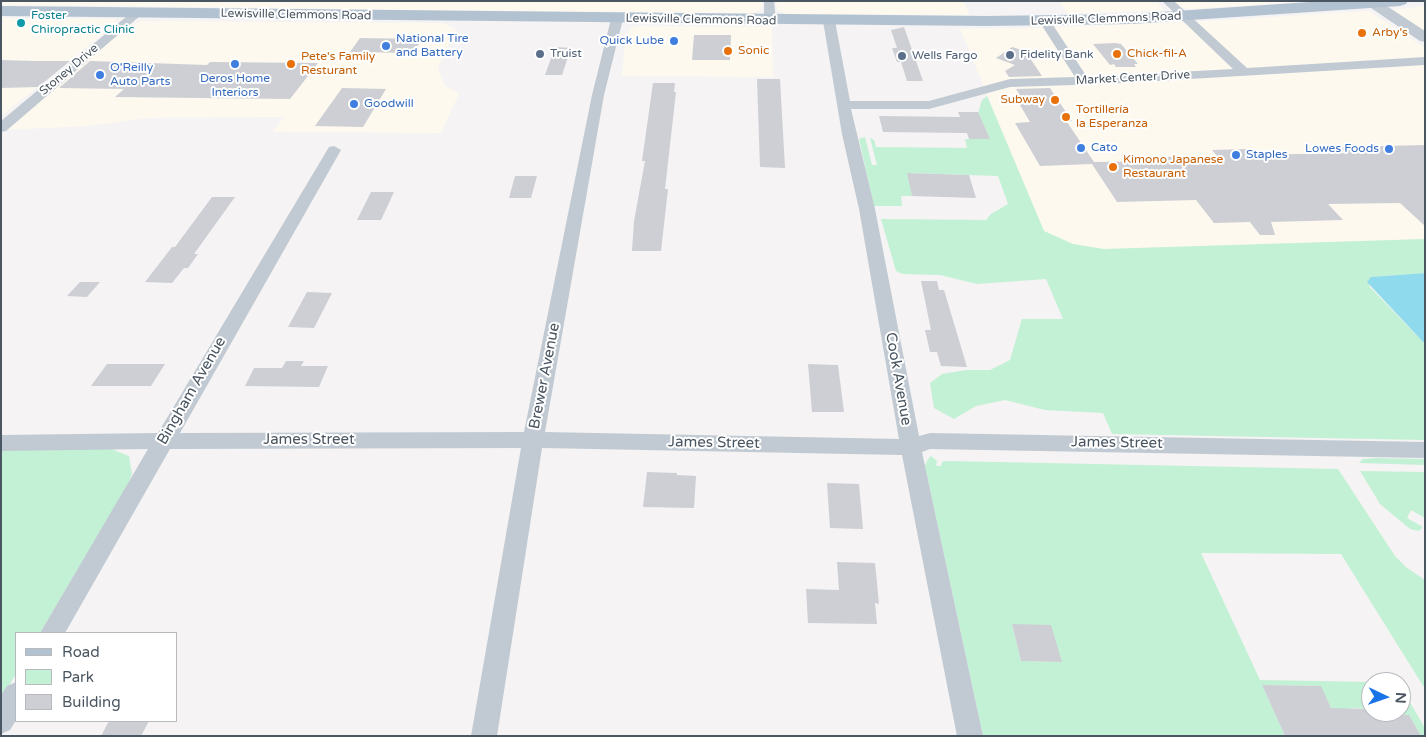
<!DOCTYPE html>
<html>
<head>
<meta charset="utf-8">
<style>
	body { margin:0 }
	#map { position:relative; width:1426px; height:737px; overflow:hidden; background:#f5f3f3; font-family:"Varela Round",sans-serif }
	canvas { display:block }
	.frame { position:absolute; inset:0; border:2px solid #4a5661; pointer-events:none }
	.legend { position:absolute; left:15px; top:632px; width:162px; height:90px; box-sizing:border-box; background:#fff; border:1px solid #b7bbc0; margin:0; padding:6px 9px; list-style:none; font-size:15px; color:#4a5661 }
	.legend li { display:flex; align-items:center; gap:10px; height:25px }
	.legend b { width:25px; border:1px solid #b7bbc0 }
	.north { position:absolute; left:1361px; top:672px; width:50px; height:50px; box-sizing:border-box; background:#fff; border:1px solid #b7bbc0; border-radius:50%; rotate:93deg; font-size:14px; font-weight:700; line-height:20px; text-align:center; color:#4a5661 }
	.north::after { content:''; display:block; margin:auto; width:18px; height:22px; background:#1a73e8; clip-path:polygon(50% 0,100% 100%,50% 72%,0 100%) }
</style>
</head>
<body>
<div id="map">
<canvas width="1426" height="737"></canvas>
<div class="frame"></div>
<ul class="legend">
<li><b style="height:6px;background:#b3c2d1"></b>Road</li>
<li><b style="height:14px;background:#c3f1d5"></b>Park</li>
<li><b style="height:14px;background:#cdcfd5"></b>Building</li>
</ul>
<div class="north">N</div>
</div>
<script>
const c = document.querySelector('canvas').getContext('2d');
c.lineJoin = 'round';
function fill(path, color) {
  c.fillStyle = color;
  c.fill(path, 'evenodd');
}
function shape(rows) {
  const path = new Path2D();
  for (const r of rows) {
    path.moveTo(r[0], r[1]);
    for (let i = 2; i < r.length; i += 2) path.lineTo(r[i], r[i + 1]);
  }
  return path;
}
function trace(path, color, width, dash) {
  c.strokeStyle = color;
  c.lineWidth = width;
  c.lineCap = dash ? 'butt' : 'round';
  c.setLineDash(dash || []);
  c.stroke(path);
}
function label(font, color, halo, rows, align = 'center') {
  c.font = font + ' "Varela Round",sans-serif';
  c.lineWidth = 4;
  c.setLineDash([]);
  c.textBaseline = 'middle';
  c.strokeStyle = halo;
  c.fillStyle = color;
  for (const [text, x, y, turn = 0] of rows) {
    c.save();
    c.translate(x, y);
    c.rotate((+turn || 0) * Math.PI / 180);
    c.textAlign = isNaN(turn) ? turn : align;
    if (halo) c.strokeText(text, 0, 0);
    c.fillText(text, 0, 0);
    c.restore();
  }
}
fill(shape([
	[1,1,763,1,763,5,760,10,751,14,13,5,1,5],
	[776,1,963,1,970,15,787,14,777,10],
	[1059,1,1157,1,1164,10,1067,14],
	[1170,1,1313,1,1190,9,1179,7],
	[1425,6,1425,32,1391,10],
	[1369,11,1425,48,1425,239,1104,249,1073,244,1044,231,960,29,1034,28,1206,21],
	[1,18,113,19,118,22,1,116],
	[141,21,442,23,456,29,438,67,444,85,459,94,441,133,273,132,284,117,149,118,88,126,4,130,129,26],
	[638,26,772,27,773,77,622,76,626,33,631,28]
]), '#fdf9ef');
fill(shape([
	[987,96,1044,231,1073,244,1104,249,1425,239,1425,273,1371,277,1369,286,1425,344,1425,440,1112,434,1103,413,1045,410,1005,400,976,406,954,419,934,408,930,383,942,374,966,370,990,370,1010,360,1022,319,1063,319,1046,279,977,284,940,275,903,274,896,271,881,219,986,220,991,214,1008,204,998,176,908,173,912,196,901,196,902,206,874,206,859,139,865,137,872,165,877,165,870,138,874,140,876,147,967,148,965,139,990,139,978,113,982,100],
	[1,449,111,449,129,456,132,474,128,484,40,633,16,633,16,674,1,699],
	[931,456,937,461,936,466,941,466,942,462,947,461,1338,469,1395,556,1406,567,1425,580,1425,689,1341,554,1201,553,1260,680,1371,682,1371,712,1401,712,1401,687,1425,728,1425,736,1421,736,1409,715,1372,714,1369,709,1349,708,1345,736,1320,686,1262,685,1285,736,983,736,925,466,928,459],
	[1012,624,1061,662,1021,661],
	[1376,458,1425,459,1425,465,1359,463,1363,459],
	[1360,471,1425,472,1425,518,1411,510,1407,518,1423,527,1419,531,1410,529,1380,504]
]), '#c3f1d5');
fill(shape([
	[1425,273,1425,344,1367,282,1371,277]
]), '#90daee');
fill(shape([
	[904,27,923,81,907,81,901,62,897,62,892,48,897,48,891,30],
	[694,35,731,35,730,60,692,60],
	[360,38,422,39,413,53,350,52],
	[1115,43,1121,44,1138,64,1134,64,1136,67,1116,67,1114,64,1110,65,1093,44],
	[555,47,571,48,562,75,545,75],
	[1012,47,1025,51,1042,76,1009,77,1005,71,1015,65,996,58],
	[1,60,34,61,70,61,38,87,1,88],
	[90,61,207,65,210,62,318,63,290,99,115,97,124,89,59,88],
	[757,79,780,79,785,168,760,167],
	[653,83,675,83,674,92,676,92,665,189,668,189,661,251,632,251,634,221,645,161,642,161],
	[342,88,386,89,363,127,315,126],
	[1050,88,1072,121,1067,122,1094,162,1165,161,1162,157,1217,156,1212,150,1247,149,1252,155,1346,153,1340,147,1425,145,1425,226,1400,203,1328,204,1343,220,1271,222,1275,235,1260,235,1250,222,1214,223,1196,200,1117,202,1092,164,1040,166,1015,123,1030,122,1014,95,1020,95,1016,89],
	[958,112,978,112,990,139,969,139,967,133,883,132,879,116,960,117],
	[907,173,969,175,976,198,912,196],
	[515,176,537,176,531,198,509,198],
	[371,192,394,192,381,220,357,220],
	[212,197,235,197,194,254,198,254,188,268,184,268,172,283,145,282,172,247,175,247],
	[921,281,937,281,939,290,944,290,967,367,941,366,937,352,930,352,925,330,931,330],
	[80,282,100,282,87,297,67,296],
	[307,292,332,293,314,328,288,327],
	[286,361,304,361,301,366,328,366,319,387,245,386,254,368,282,368],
	[107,364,165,364,151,386,91,386],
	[808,364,838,365,844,412,812,412],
	[647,472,677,473,677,475,696,476,694,508,643,507],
	[827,483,859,484,863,529,830,528],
	[837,562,875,563,879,604,875,603,877,624,808,623,806,589,839,590],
	[1012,624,1051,625,1062,662,1021,661],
	[1262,685,1321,686,1331,708,1369,709,1372,714,1409,715,1421,736,1285,736],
	[109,721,149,721,141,736,101,736]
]), '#cdcfd5');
fill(shape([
	[764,1,774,1,776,20,774,22,770,23,764,20,764,1],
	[1162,1,1174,1,1247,68,1425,57,1425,65,1106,84,1010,87,929,109,851,109,875,209,919,436,930,433,1425,442,1425,458,930,449,922,452,983,736,957,736,902,455,542,448,497,736,471,736,521,448,170,449,65,633,40,633,148,449,1,451,1,435,158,433,329,147,334,146,341,150,180,433,524,432,592,95,611,19,617,16,623,19,604,95,545,432,899,439,859,209,842,134,823,21,829,18,835,21,850,101,929,101,1010,79,1075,77,1039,21,1045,18,1049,19,1087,77,1233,69,1162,1],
	[137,10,141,11,142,13,141,15,6,131,1,132,1,121,133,11,137,10],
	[16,682,16,720,10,730,1,734,1,695,7,686,16,682]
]), '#c1cad2');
fill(shape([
	[1367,1,1379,1,1425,31,1425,42,1420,41,1368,6,1367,1]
]), '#c1cad2');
fill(shape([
	[1325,1,1408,1,1406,4,1400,6,1131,24,986,26,1,16,1,6,986,16,1131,14,1325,1]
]), '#b3c2d1');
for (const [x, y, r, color] of [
	[21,23,5,"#0f9aa8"],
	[1362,33,5,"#e8710a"],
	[674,41,5,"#3f7fe0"],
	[386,46,5,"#3f7fe0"],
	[728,51,5,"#e8710a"],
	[540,54,5,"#5c6f8a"],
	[1117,54,5,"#e8710a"],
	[1010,55,5,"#5c6f8a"],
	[902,56,5,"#5c6f8a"],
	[235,64,5,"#3f7fe0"],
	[291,64,5,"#e8710a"],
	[100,75,5,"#3f7fe0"],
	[1055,100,5,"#e8710a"],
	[354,104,5,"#3f7fe0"],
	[1066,117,5,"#e8710a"],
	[1081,148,5,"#3f7fe0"],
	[1389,149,5,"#3f7fe0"],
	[1236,155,5,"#3f7fe0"],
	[1113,167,5,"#e8710a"]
]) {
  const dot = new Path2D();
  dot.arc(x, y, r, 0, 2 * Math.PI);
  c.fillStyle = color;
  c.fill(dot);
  trace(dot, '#fff', 2);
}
label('12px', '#4a5661', '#fff', [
	["Lewisville Clemmons Road",296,15,1],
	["Lewisville Clemmons Road",1106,19,-2],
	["Lewisville Clemmons Road",701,20,1],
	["Stoney Drive",69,70,-40],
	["Market Center Drive",1133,78,-3]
]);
label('12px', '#0d838f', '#fff', [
	["Foster",31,16],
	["Chiropractic Clinic",31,30]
], 'left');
label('12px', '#c56008', '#fff', [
	["Arby's",1372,33],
	["Sonic",738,51],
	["Chick-fil-A",1127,54],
	["Pete's Family",301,57],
	["Resturant",301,71],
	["Subway",1045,100,"right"],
	["Tortillería",1076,110],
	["la Esperanza",1076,124],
	["Kimono Japanese",1123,160],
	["Restaurant",1123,174]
], 'left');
label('12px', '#366cbe', '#fff', [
	["National Tire",396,39],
	["and Battery",396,53],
	["Quick Lube",664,41,"right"],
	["O'Reilly",110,68],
	["Auto Parts",110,82],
	["Deros Home",235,79,"center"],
	["Interiors",235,93,"center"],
	["Goodwill",364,104],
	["Cato",1091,148],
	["Lowes Foods",1379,149,"right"],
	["Staples",1246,155]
], 'left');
label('12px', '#4e5e75', '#fff', [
	["Truist",550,54],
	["Fidelity Bank",1020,55],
	["Wells Fargo",912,56]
], 'left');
label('15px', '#4a5661', '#fff', [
	["Brewer Avenue",545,376,-79],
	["Cook Avenue",898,379,80],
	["Bingham Avenue",192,391,-60],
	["James Street",309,440],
	["James Street",714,443,1],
	["James Street",1117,443,1]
]);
</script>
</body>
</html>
